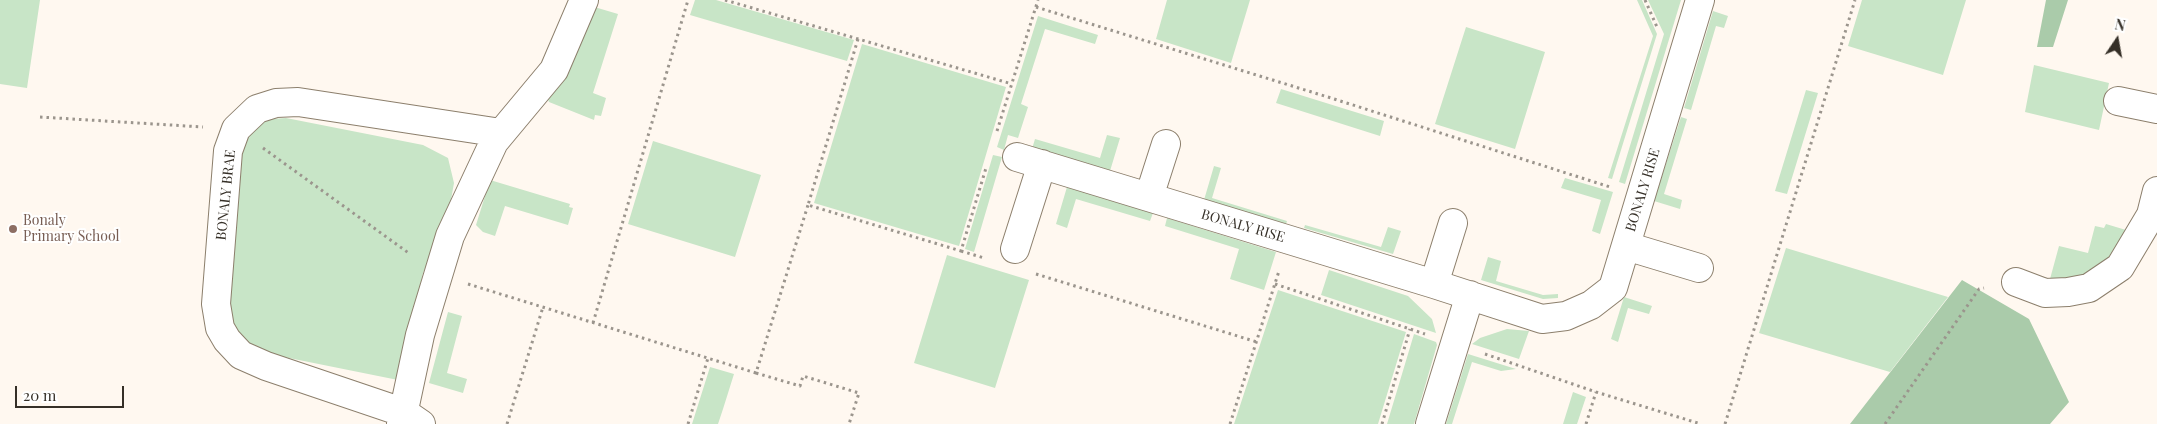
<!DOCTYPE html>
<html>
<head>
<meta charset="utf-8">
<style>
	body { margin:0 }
	#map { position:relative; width:2157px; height:424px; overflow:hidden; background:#fff8f0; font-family:"Playfair Display",serif }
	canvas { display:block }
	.north { position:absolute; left:2092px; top:15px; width:50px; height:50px; -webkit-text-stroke:4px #fff; paint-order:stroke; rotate:12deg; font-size:14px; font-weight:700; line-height:20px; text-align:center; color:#352f27 }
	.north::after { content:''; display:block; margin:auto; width:18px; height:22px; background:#352f27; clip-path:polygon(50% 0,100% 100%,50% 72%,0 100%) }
	.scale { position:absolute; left:15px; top:386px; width:109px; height:22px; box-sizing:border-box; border:2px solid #352f27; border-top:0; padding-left:6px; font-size:15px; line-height:18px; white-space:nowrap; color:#352f27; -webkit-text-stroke:4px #fff; paint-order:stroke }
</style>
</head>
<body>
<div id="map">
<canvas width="2157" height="424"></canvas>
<div class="north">N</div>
<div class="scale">20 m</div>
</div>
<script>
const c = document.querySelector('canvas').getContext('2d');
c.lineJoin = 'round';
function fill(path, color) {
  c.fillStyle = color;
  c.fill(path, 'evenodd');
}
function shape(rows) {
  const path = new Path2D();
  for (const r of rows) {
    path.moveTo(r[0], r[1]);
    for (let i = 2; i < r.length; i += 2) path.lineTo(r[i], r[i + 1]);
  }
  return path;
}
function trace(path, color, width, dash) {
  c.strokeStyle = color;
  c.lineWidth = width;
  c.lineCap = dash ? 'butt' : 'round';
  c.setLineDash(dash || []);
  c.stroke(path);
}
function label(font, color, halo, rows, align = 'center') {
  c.font = font + ' "Playfair Display",serif';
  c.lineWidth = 4;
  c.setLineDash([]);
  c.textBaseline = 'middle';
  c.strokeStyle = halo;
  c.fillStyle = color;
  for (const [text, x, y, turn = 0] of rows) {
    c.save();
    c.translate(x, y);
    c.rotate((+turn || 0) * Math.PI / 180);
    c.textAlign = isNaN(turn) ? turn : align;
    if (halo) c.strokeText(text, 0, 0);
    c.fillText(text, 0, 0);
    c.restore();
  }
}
fill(shape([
	[0,0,40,0,27,88,0,84],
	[695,0,716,0,854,40,847,61,690,15],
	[1167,0,1250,0,1231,63,1156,39],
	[1637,0,1642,0,1657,34,1612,179,1608,178,1653,36],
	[1648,0,1681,0,1625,184,1619,182,1664,34],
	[1862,0,1966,0,1943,75,1848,46],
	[591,6,618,14,593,93,606,98,601,116,595,115,594,120,549,102,547,97],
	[1713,11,1728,16,1724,28,1716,26,1691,110,1684,108],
	[1038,16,1098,35,1095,44,1045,29,1021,104,1028,107,1018,138,1008,135,1004,150,997,147],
	[1466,27,1545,52,1515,149,1435,124],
	[862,44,1006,87,959,246,814,203],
	[2034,65,2109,83,2099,130,2025,112],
	[1281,89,1384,121,1380,136,1276,103],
	[1806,90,1818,93,1787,194,1775,191],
	[1681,117,1687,119,1664,194,1682,200,1680,209,1654,201],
	[286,118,423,145,448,158,454,183,449,211,423,273,398,380,274,355,249,344,235,328,228,317,239,152,247,135,260,124,271,119],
	[1107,135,1120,138,1110,171,1032,149,1035,139,1100,158],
	[653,141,761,175,735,257,628,224],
	[993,155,1002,157,974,252,965,249],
	[1214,166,1221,168,1212,198,1287,221,1286,224,1204,200],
	[1565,178,1613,192,1600,234,1592,231,1601,200,1561,188],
	[490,180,570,204,569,207,573,208,568,225,505,206,495,236,483,232,476,225],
	[1067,187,1153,213,1150,221,1076,199,1067,228,1056,224],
	[1167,218,1276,252,1264,290,1230,279,1239,249,1165,226],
	[2106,224,2126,230,2121,242,2102,265,2069,282,2050,279,2059,246,2088,253,2095,226,2104,228],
	[1305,225,1381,247,1388,227,1401,231,1393,254,1304,228],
	[1786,248,1948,297,1890,372,1759,333],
	[947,255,1029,280,995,388,914,363],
	[1488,257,1501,261,1496,281,1543,295,1558,294,1558,298,1543,299,1481,280],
	[1329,270,1408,296,1432,319,1436,333,1321,295],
	[1278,290,1406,332,1378,424,1234,424],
	[1624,297,1652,306,1649,314,1628,308,1618,342,1611,339],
	[448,312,462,316,447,373,467,379,463,393,429,383],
	[1507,329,1529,331,1519,359,1472,344,1480,338],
	[1414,334,1436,342,1437,345,1414,424,1387,424],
	[1468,354,1516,369,1501,371,1472,362,1452,424,1446,424],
	[710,367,734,374,723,409,718,424,692,424],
	[1573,392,1586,397,1577,424,1563,424]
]), '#c8e5c7');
fill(shape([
	[2046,0,2068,0,2053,47,2037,47],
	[1962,280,2029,319,2069,402,2050,424,1850,424]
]), '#aacbaa');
const minor = shape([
	[2118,101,2157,109],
	[1017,157,1434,284,1542,319,1566,316,1591,305,1613,288,1700,0],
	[1149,197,1166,144],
	[1626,246,1699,268],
	[1015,249,1042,164],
	[2016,282,2045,293,2068,292,2089,288,2120,267,2151,215,2157,191],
	[1434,284,1453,223],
	[401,424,420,335,450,236,494,142,554,70,584,0],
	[421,424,405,413,266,366,241,355,227,340,220,328,216,304,228,151,236,129,257,109,276,103,298,102,501,133],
	[1430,424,1470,295]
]);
trace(minor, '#8c7f6c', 30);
trace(shape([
	[725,0,1012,84],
	[1645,0,1657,27],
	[1036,7,1331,98,1610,187],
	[858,39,808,205,961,251,986,168],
	[40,117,203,127],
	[997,131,1038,0],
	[263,148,410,254],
	[961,251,984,258],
	[1036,274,1257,342],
	[468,284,756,373,808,205],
	[1275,284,1425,334],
	[593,323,688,0],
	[1485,354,1596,392,1701,424],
	[756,373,800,386,803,376,859,393,849,424],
	[507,424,543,307],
	[688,424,708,358],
	[1230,424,1279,271],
	[1382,424,1410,329],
	[1586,424,1596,392],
	[1725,424,1855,0],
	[1885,424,1979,289,1984,288]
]), '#9b958d', 3, [2.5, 4]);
trace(minor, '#fff', 28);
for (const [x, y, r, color] of [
	[13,229,5,"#8d6e63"]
]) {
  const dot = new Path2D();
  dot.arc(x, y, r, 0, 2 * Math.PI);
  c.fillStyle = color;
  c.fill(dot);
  trace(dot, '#fff', 2);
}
label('14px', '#352f27', '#fff', [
	["BONALY RISE",1643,190,-73],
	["BONALY BRAE",226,195,-84],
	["BONALY RISE",1243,226,16]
]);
label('14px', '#785e54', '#fff', [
	["Bonaly",23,221],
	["Primary School",23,237]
], 'left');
</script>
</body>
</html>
